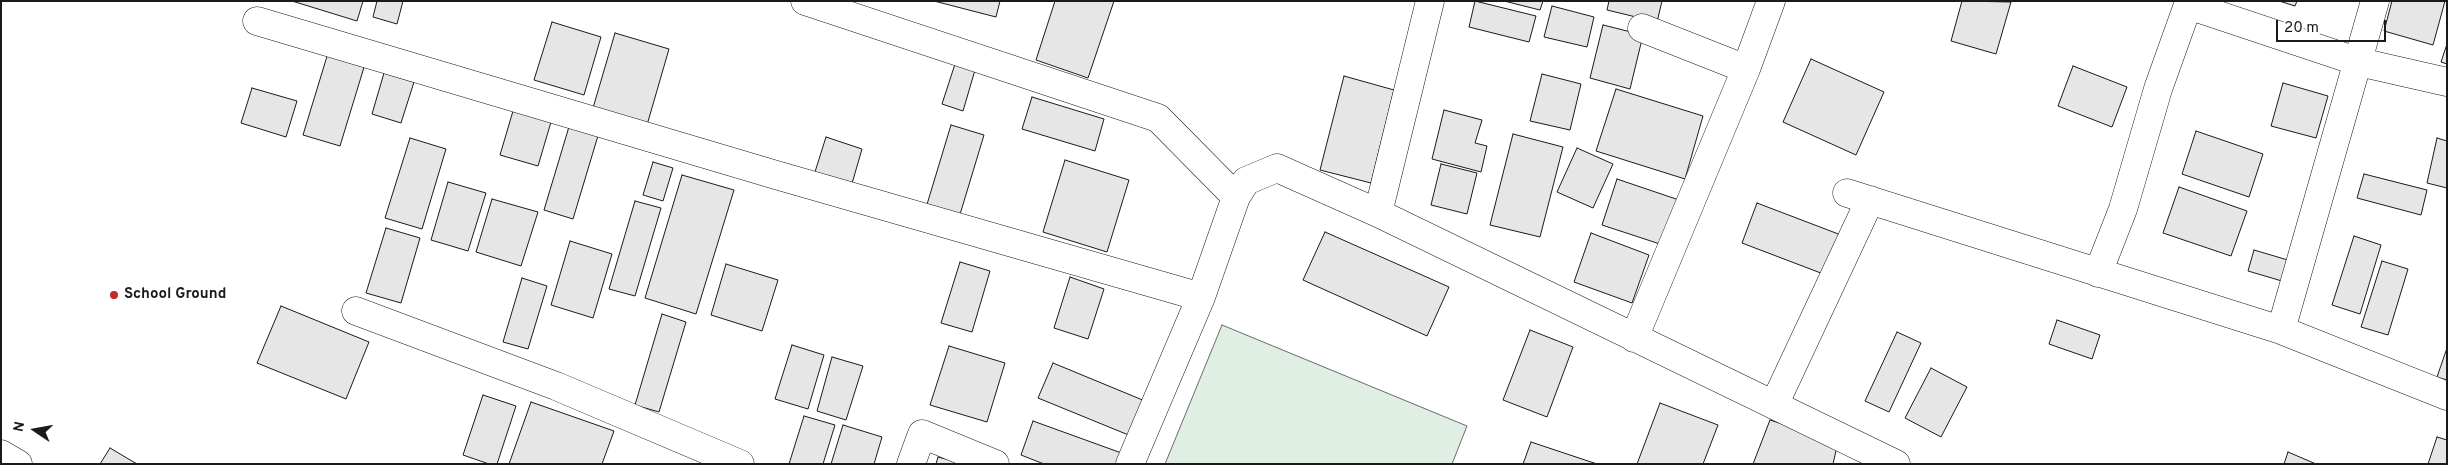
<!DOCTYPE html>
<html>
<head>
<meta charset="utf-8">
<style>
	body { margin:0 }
	#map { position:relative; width:2448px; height:465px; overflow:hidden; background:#fff; font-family:Overpass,sans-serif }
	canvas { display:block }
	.frame { position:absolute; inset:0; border:2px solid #1a1a1a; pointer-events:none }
	.north { position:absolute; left:10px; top:405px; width:50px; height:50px; -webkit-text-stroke:4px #fff; paint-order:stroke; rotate:282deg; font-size:14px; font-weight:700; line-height:20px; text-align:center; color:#1a1a1a }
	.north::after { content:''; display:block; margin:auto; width:18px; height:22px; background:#1a1a1a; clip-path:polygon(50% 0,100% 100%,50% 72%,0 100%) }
	.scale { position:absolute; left:2276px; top:20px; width:110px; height:22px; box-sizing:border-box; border:2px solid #1a1a1a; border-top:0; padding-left:6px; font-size:15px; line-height:18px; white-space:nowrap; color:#1a1a1a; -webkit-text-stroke:4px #fff; paint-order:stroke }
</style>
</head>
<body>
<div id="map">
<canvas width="2448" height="465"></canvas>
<div class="frame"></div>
<div class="north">N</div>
<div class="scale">20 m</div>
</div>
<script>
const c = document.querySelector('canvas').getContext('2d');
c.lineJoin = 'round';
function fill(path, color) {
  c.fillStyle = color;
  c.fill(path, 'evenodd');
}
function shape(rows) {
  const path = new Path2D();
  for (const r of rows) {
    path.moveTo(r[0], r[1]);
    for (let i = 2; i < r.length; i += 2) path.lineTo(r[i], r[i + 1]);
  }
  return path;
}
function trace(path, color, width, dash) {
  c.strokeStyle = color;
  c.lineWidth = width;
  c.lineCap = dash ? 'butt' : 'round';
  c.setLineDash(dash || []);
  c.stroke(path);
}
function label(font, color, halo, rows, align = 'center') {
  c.font = font + ' Overpass,sans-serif';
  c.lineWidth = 4;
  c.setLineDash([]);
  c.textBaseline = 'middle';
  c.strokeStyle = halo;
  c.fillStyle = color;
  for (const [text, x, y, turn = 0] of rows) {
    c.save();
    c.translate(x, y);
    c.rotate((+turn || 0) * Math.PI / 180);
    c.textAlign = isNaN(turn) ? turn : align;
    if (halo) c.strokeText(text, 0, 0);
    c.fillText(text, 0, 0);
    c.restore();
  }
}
const green = shape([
	[1222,325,1467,426,1452,464,1165,464,1222,325]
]);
fill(green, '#e0efe3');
trace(green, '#6a6a6a', 1);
const building = shape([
	[292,1,363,1,357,21,292,1],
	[377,1,403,1,397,24,373,17,377,1],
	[934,1,1000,1,996,17,934,1],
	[1055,1,1114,1,1088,78,1036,60,1055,1],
	[1475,1,1536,16,1529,42,1469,27,1475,1],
	[1504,1,1543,1,1540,10,1504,1],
	[1609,1,1662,1,1657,22,1607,10,1609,1],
	[1962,1,2011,2,1996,54,1951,41,1962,1],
	[2279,1,2297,1,2295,6,2279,1],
	[2392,1,2445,1,2433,45,2384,31,2392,1],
	[1552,6,1594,17,1587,47,1544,37,1552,6],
	[552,22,601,37,584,95,534,80,552,22],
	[1603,25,1643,35,1630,89,1590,78,1603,25],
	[615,33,669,49,647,125,593,108,615,33],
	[2447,44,2447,64,2441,62,2447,44],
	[328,53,365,64,340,146,303,135,328,53],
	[1811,59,1884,92,1856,155,1783,122,1811,59],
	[955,64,975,70,963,111,942,104,955,64],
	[2073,66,2127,87,2112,127,2058,106,2073,66],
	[384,73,414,82,401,123,372,114,384,73],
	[1542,74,1581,84,1570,130,1530,121,1542,74],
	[1344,76,1394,90,1371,183,1320,170,1344,76],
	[2283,83,2328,96,2316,138,2271,126,2283,83],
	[252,88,297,101,286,137,241,123,252,88],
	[1616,89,1703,116,1685,179,1596,151,1616,89],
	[1032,97,1104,119,1095,151,1022,129,1032,97],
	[1444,110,1482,120,1475,143,1487,146,1481,172,1432,159,1444,110],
	[513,111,551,122,538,166,500,155,513,111],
	[571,120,600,129,573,219,544,210,571,120],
	[951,125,984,135,958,221,925,211,951,125],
	[2196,131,2263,154,2249,197,2182,174,2196,131],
	[1513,134,1563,147,1540,237,1490,225,1513,134],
	[826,137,862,149,851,187,814,175,826,137],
	[410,138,446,149,422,229,385,218,410,138],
	[2437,138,2447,141,2447,188,2427,183,2437,138],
	[1577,148,1613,164,1593,208,1557,192,1577,148],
	[1065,160,1129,180,1107,252,1043,232,1065,160],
	[653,162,673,168,663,201,643,195,653,162],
	[1441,164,1477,173,1467,214,1431,205,1441,164],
	[2364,174,2427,190,2421,215,2357,198,2364,174],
	[682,175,734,190,696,314,645,298,682,175],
	[1617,179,1679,200,1663,245,1602,225,1617,179],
	[448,182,486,193,468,251,431,240,448,182],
	[2179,187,2247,211,2231,256,2163,233,2179,187],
	[492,199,538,212,521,266,476,252,492,199],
	[635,201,661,208,635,296,609,289,635,201],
	[1757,203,1841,235,1826,275,1742,243,1757,203],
	[386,228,420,238,401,303,366,293,386,228],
	[1325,232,1449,287,1427,336,1303,280,1325,232],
	[1591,233,1649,255,1632,303,1574,282,1591,233],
	[2354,236,2381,245,2360,314,2332,305,2354,236],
	[570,241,612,254,593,318,551,305,570,241],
	[2254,250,2298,263,2292,284,2248,271,2254,250],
	[2382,261,2408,269,2388,335,2361,327,2382,261],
	[960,262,990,271,972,332,941,323,960,262],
	[726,264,778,280,762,331,711,315,726,264],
	[1070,277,1104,289,1088,339,1054,328,1070,277],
	[522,278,547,286,528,349,503,342,522,278],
	[281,306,369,342,346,399,257,363,281,306],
	[662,314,686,322,659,412,635,405,662,314],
	[2057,320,2100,335,2092,359,2049,344,2057,320],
	[1530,330,1573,347,1547,417,1503,400,1530,330],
	[1897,332,1921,343,1889,412,1865,401,1897,332],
	[792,345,824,355,808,409,775,399,792,345],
	[949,346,1005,363,987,422,930,405,949,346],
	[2447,348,2447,380,2437,377,2447,348],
	[832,357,863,366,846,420,817,411,832,357],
	[1053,363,1145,401,1131,436,1038,398,1053,363],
	[1931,368,1967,387,1941,437,1905,418,1931,368],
	[483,395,516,406,497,464,489,464,463,455,483,395],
	[531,402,614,431,602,464,509,464,531,402],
	[1660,403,1718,425,1703,464,1637,464,1660,403],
	[804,416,835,425,823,464,789,464,804,416],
	[1770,420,1838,442,1833,464,1753,464,1770,420],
	[1033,421,1127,455,1123,464,1044,464,1021,455,1033,421],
	[843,425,882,437,874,464,831,464,843,425],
	[2437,437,2447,440,2447,464,2428,464,2437,437],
	[1531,442,1597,464,1523,464,1531,442],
	[110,448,137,464,100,464,110,448],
	[2288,452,2316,464,2284,464,2288,452],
	[938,457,965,464,936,464,938,457]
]);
fill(building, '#e6e6e6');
trace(building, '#1a1a1a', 1);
const minor = shape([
	[805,1,1158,118,1236,197],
	[257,21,776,175,1201,297],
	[1746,69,1771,1],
	[1847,193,2281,330,2447,396],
	[1378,213,1430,1],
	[2098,273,2123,209,2158,89,2188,5,2359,62,2447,82],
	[356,311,556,386,740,464],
	[2281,330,2375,1],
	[1634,338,1746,69,1642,28],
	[1774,405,1870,200],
	[1,454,18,464],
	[911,464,922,434,995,464],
	[1130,464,1201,297,1236,197,1246,181,1277,168,1378,213,1896,464]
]);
trace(minor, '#1a1a1a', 29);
trace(minor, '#fff', 28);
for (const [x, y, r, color] of [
	[114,295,5,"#c62828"]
]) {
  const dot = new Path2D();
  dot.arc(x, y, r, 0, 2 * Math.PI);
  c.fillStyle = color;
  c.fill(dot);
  trace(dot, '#fff', 2);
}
label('bold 15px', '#1a1a1a', '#fff', [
	["School Ground",124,295]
], 'left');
</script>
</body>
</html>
